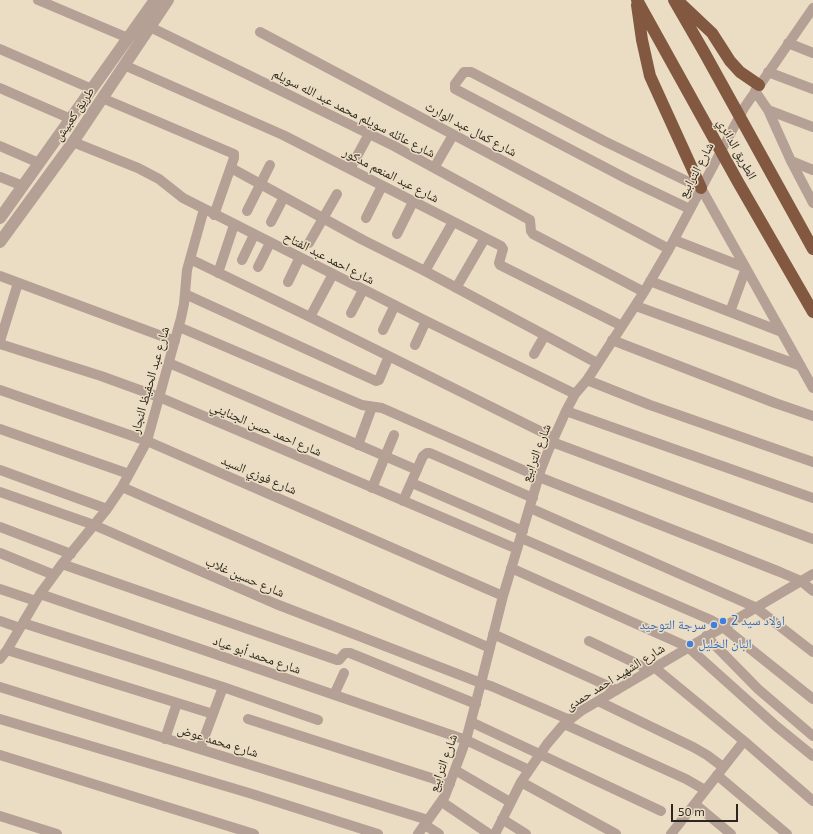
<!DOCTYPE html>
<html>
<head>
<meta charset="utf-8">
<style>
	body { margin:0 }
	#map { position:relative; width:813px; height:834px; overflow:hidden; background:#ebddc4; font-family:"Exo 2",sans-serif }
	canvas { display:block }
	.scale { position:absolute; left:671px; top:804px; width:67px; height:18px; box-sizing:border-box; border:2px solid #2c271e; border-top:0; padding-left:5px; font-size:12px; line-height:14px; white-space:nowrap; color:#2c271e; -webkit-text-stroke:3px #ebddc4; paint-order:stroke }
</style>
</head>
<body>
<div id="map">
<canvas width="813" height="834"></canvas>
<div class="scale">50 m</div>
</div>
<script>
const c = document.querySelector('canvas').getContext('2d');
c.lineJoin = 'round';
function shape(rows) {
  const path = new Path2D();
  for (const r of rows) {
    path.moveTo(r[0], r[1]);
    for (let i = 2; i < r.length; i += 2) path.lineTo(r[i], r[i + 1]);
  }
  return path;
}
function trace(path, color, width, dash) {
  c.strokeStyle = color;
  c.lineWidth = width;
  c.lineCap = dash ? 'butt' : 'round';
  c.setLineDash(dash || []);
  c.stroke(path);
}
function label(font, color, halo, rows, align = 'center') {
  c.font = font + ' "Exo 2","Noto Naskh Arabic",sans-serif';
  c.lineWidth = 3;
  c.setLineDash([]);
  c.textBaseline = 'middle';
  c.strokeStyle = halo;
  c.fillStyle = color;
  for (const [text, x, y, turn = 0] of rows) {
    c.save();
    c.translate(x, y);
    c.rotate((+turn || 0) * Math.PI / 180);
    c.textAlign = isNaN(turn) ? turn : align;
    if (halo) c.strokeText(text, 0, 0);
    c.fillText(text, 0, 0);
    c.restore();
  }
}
trace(shape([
	[38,0,128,38],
	[150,27,394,146,530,220,531,231,533,234,644,292],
	[260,32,669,249],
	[788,43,813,53],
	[0,49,92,89],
	[124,65,283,135,501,246,503,249,499,263,500,265,622,326],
	[768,72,813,89],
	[0,88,71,119],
	[755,91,768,110,791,161,813,203],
	[102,98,234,154,234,158,214,215],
	[768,110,813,127],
	[73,142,138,168,159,179,183,198,426,321,575,394],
	[0,146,39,163],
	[791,161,813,170],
	[231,168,363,240,425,271,597,363],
	[434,168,453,135],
	[350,169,369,134],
	[0,177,23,186],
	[690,209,629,180,457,90,455,89,455,84,464,72,471,72,604,141,701,188,813,388],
	[247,211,270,165],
	[366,218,382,186],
	[271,222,284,197],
	[397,234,413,202],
	[674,240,746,268,730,312],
	[309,243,337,194],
	[190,259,310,317,554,438],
	[242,260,254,235],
	[258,267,270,243],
	[425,271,453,222],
	[218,273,234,225],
	[0,276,175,341],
	[650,281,782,332],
	[288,282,300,257],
	[456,288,485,238],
	[185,294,376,381,379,380,389,356],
	[636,306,801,366],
	[351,313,363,290],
	[310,317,333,274],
	[179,327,362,405,382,408,539,477,780,572,801,581,813,591],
	[383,330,395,305],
	[612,340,775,403,813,416],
	[0,341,18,283],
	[0,344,101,376,159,397,517,549],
	[415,345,426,321],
	[534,354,545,335],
	[169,363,417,470],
	[587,380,650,405,813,462],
	[0,390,147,441,503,596],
	[566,411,813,498],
	[0,429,129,474],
	[552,442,813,539],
	[358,445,372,407],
	[0,470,107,509],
	[412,483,523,531],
	[122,487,490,648],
	[372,488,394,435],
	[0,492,94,525,276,604,481,683,491,686,570,720],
	[403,501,423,456,427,453,430,453,533,498],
	[530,508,755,607,813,652],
	[0,527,71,554],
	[521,538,711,620,723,627,813,699],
	[0,553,54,575],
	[62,564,337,660,339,660,345,653,350,653,476,704],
	[511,568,688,647,776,726,813,756],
	[0,589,36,601],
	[40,594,466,740,529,770],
	[0,621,20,628],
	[23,623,223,687,318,720],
	[493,634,617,690],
	[706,636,758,689,813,736],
	[589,641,650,670],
	[7,650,213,714],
	[0,659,7,650,40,594,62,564,107,509,122,487,147,441,181,318,184,304,187,270,204,209],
	[654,667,744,741,813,801],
	[0,687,428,820],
	[334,695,344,673],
	[598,701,693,747,707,755,723,767],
	[0,719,249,793,378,834],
	[248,719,450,784],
	[471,722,661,811],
	[564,724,686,779,705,790],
	[165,739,177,703],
	[200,749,223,687],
	[0,755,254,834],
	[455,770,510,802],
	[717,775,787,834],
	[521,782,616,834],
	[442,802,489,834],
	[695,804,731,834],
	[0,816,57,834],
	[502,819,526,834],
	[425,825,439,834],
	[418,834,445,796,466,740,481,683,503,596,541,469,549,449,566,411,575,394,587,380,644,292,669,249,744,108,813,8],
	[495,834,521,782,547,744,564,724,581,711,813,574],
	[671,834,744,741]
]), '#b5a095', 10);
trace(shape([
	[0,218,155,0],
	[0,242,73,142,168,0]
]), '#b5a095', 12);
trace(shape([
	[637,0,738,182,813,312],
	[674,0,704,52,813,249],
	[679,2,712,33,730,61,740,72,759,85],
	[637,5,642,40,650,76,701,188]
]), '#825841', 12);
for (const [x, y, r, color] of [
	[723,621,4,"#3f7fe0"],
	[714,625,4,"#3f7fe0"],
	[690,644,4,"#3f7fe0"]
]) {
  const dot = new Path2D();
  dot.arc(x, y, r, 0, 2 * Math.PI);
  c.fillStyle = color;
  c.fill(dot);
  trace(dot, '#ebddc4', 1.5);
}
label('13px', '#2c271e', '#ebddc4', [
	["شارع عائله سويلم محمد عبد الله سويلم",354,113,27],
	["طريق كعبيش",74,114,-56],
	["شارع كمال عبد الوارث",471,129,28],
	["الطريق الدائري",737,149,61],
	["شارع الترابيع",696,170,-62],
	["شارع عبد المنعم مدكور",391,175,27],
	["شارع احمد عبد الفتاح",329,258,27],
	["شارع عبد الحفيظ النجار",150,380,-74],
	["شارع احمد حسن الجنايني",266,429,23],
	["شارع الترابيع",536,453,-69],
	["شارع فوزي السيد",259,475,23],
	["شارع حسين غلاب",245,577,23],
	["شارع محمد أبو عياد",257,655,19],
	["شارع الشهيد احمد حمدى",615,677,-32],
	["شارع محمد عوض",218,741,17],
	["شارع الترابيع",443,763,-70]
]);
label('13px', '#366cbe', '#ebddc4', [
	["اولاد سيد 2",731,621],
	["سرجة التوحيد",706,625,"right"],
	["البان الخليل",698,644]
], 'left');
</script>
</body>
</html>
